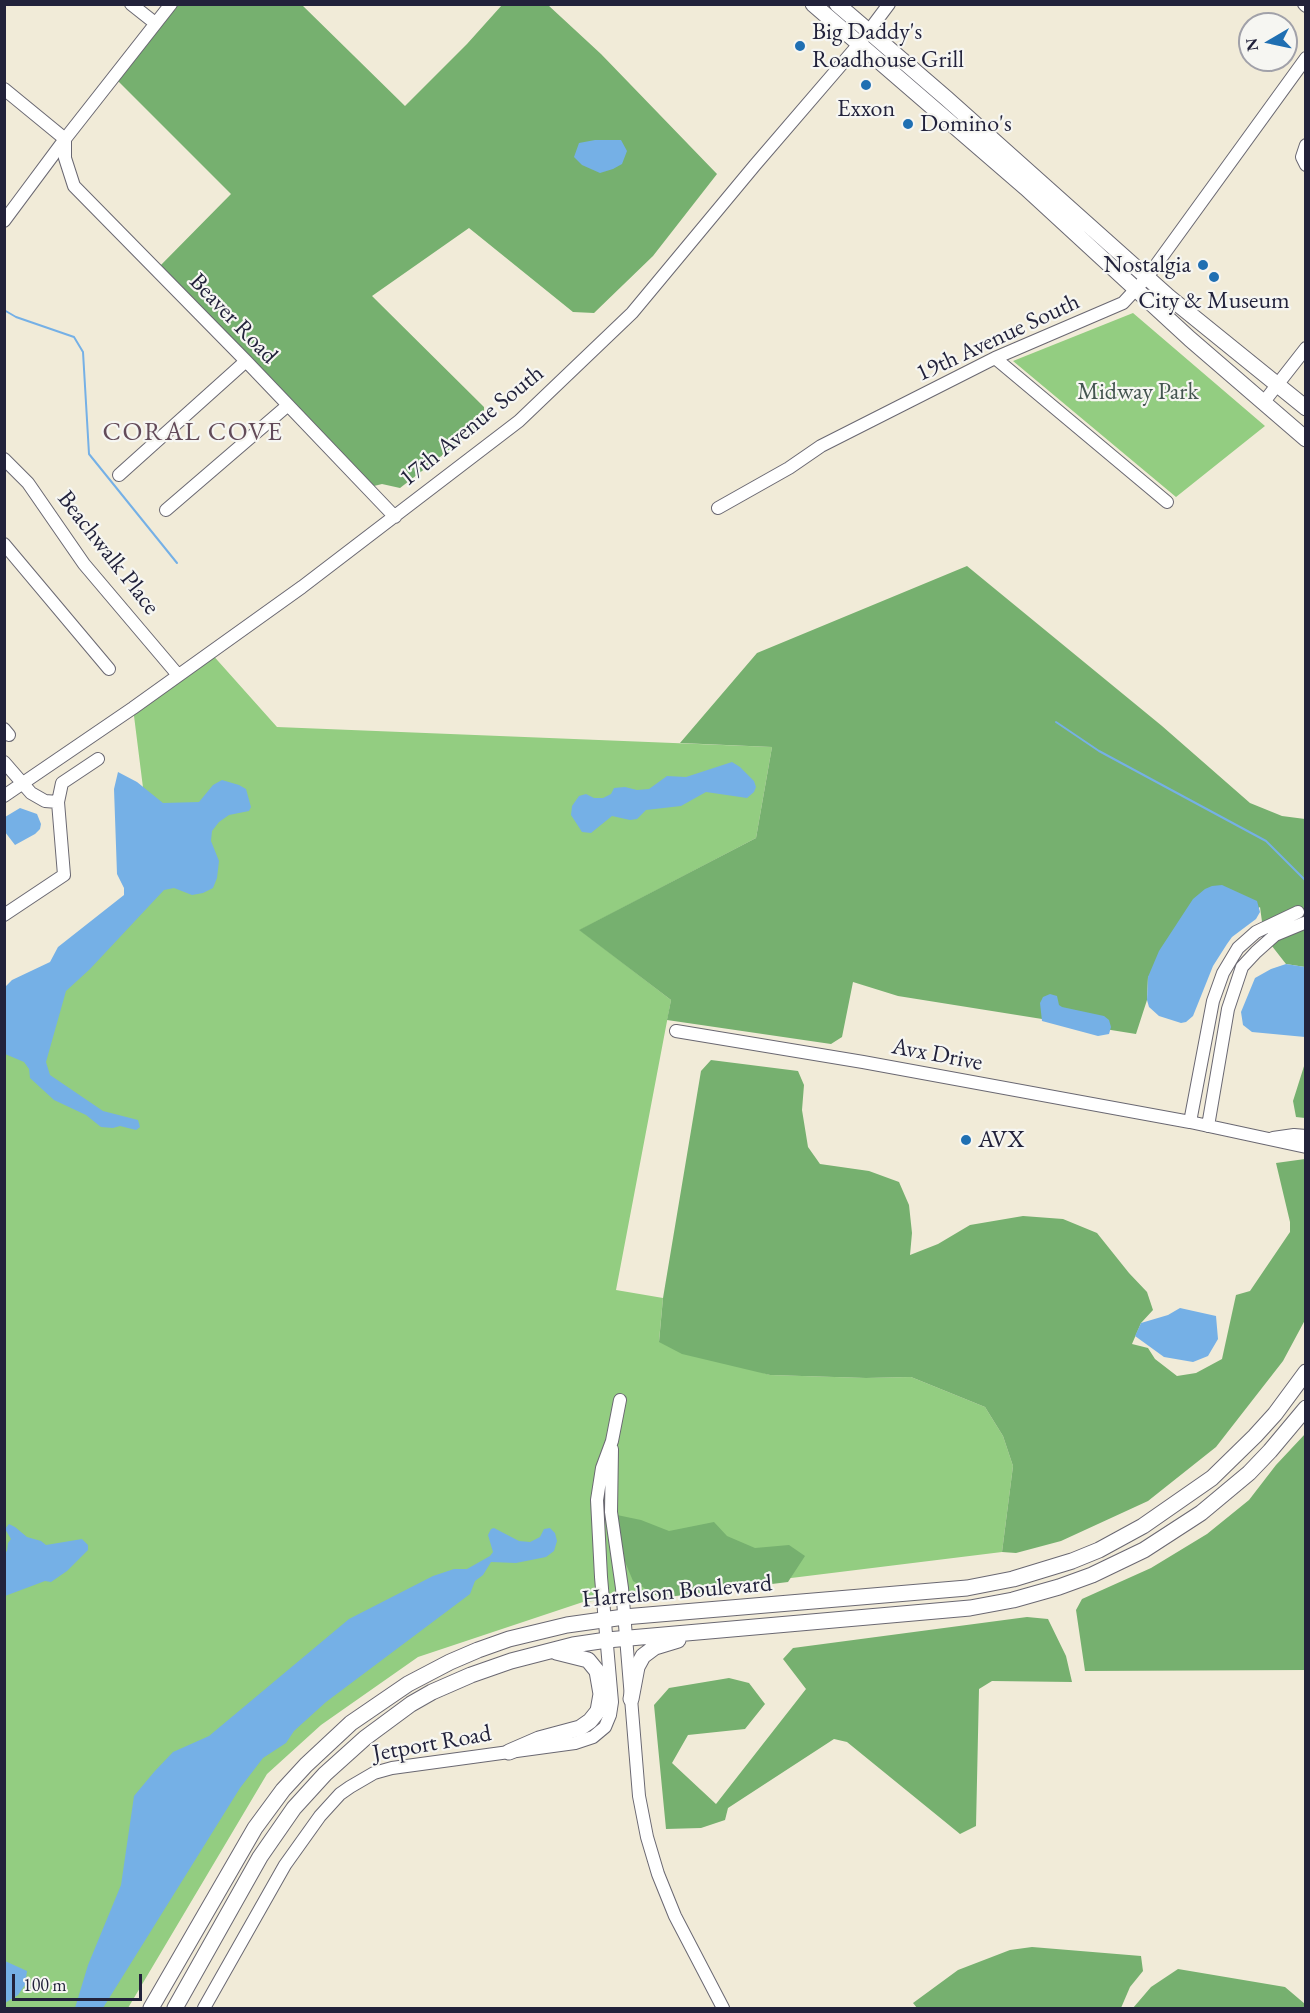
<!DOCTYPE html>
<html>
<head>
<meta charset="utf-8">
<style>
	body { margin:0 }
	#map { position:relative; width:1310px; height:2013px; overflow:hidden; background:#f1ebd8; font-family:"EB Garamond",serif }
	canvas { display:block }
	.frame { position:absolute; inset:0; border:6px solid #22223b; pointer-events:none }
	.north { position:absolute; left:1238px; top:12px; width:60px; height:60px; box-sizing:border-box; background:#f6f6f2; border:2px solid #a1a1a9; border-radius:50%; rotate:261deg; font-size:16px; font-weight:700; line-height:24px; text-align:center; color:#22223b }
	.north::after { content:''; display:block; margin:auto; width:21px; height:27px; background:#1f6fb2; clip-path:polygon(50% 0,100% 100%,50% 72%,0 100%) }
	.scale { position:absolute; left:12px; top:1974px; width:130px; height:27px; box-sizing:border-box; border:3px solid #22223b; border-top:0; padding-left:8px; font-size:18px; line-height:21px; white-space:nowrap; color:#22223b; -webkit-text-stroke:4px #f6f6f2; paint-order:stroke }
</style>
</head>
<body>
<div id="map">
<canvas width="1310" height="2013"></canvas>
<div class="frame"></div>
<div class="north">N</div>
<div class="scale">100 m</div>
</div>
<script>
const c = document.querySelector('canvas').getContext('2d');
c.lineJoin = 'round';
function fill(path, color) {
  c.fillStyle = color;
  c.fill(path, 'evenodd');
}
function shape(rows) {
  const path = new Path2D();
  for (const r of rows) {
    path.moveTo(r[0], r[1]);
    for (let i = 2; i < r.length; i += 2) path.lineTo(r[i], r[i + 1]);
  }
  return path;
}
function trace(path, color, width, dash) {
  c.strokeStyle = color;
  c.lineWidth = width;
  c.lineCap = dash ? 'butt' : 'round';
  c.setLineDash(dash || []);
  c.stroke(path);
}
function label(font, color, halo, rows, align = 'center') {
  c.font = font + ' "EB Garamond",serif';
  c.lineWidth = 4.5;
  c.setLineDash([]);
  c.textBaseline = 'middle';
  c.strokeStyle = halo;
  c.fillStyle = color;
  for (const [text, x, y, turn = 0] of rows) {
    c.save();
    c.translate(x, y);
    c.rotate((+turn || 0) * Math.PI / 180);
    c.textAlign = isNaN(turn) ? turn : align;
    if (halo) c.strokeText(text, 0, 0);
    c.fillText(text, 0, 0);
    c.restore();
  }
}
fill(shape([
	[1133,313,1265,426,1176,497,1013,361],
	[210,652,277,727,772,747,756,838,580,930,671,1000,616,1290,663,1298,659,1341,770,1375,866,1378,911,1377,985,1407,1003,1436,1013,1466,1002,1552,637,1597,583,1602,418,1657,321,1725,267,1774,128,2008,5,2008,5,1013,156,891,133,708]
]), '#93cd81');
fill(shape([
	[173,5,302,5,405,106,467,44,502,5,548,5,601,54,717,174,653,256,594,313,573,312,469,228,372,296,484,407,484,423,400,488,382,484,366,488,156,270,231,194,114,77],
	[967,566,1162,726,1250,803,1282,816,1305,819,1305,967,1286,964,1268,941,1263,929,1260,907,1148,977,1147,1000,1136,1034,898,996,853,982,842,1037,831,1044,667,1020,671,1000,579,930,756,838,772,747,680,743,757,653],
	[711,1060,798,1071,804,1085,802,1110,808,1147,820,1164,869,1171,899,1182,909,1205,912,1233,910,1255,938,1244,970,1225,1023,1216,1063,1219,1097,1233,1129,1273,1147,1292,1153,1310,1141,1323,1132,1344,1148,1348,1155,1359,1177,1376,1196,1373,1222,1359,1236,1295,1250,1291,1290,1232,1290,1222,1276,1163,1305,1159,1305,1320,1283,1361,1216,1447,1148,1501,1061,1541,1016,1553,1002,1552,1013,1466,1003,1436,985,1407,911,1377,866,1378,770,1375,682,1354,659,1342,663,1298,701,1071],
	[1305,1063,1305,1118,1296,1117,1293,1101],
	[1305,1434,1305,1670,1085,1671,1076,1610,1082,1599,1151,1568,1207,1534,1249,1500,1276,1465],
	[617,1515,641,1520,669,1531,714,1522,727,1536,755,1548,789,1545,805,1556,788,1582,660,1598,633,1581,623,1557],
	[1027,1617,1048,1619,1066,1656,1072,1682,992,1681,979,1689,976,1826,960,1834,847,1742,834,1739,728,1808,725,1820,701,1828,666,1829,654,1705,669,1688,729,1678,749,1683,765,1704,745,1729,688,1735,672,1763,716,1804,806,1689,783,1659,793,1648],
	[1032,1947,1141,1956,1143,1971,1130,1987,1121,2008,917,2008,913,2003,958,1970,1010,1950],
	[1178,1969,1285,1987,1305,2004,1305,2008,1133,2008,1151,1987]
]), '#76b06f');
fill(shape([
	[595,140,621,140,627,151,622,164,613,169,600,173,582,165,574,157,579,143],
	[732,762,740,767,754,781,756,787,754,792,747,798,706,792,681,806,646,810,637,819,630,820,612,816,591,833,582,832,571,815,572,806,579,796,586,794,594,798,603,798,611,794,614,788,625,787,637,790,649,789,667,776,686,777],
	[118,772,137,782,163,803,199,802,213,785,222,780,239,785,246,789,251,807,249,811,229,815,219,822,212,831,211,841,219,861,217,878,213,888,203,893,192,895,174,888,164,890,90,969,66,991,46,1062,50,1075,103,1111,138,1120,140,1127,136,1130,120,1126,113,1128,101,1127,86,1115,54,1100,30,1078,29,1069,24,1062,5,1054,5,987,12,980,50,962,58,947,124,895,124,888,117,874,114,789],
	[20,808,37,814,41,824,40,829,35,834,15,845,5,832,5,817],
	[1222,885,1257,901,1260,912,1256,919,1232,937,1227,944,1213,966,1193,1016,1186,1022,1181,1023,1159,1016,1149,1007,1147,1000,1148,977,1159,951,1193,899,1205,889,1212,886],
	[1286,964,1305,967,1305,1037,1252,1032,1243,1025,1241,1012,1255,978,1271,969],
	[1050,994,1057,996,1059,1005,1062,1007,1104,1016,1109,1020,1111,1027,1109,1034,1098,1036,1042,1021,1040,1003,1043,997],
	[1180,1308,1216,1316,1218,1339,1208,1356,1193,1362,1164,1357,1135,1336,1141,1323,1168,1315],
	[9,1524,15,1527,27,1537,41,1541,46,1545,82,1539,88,1545,88,1550,67,1571,51,1582,45,1581,5,1596,5,1553,7,1551,8,1543,11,1539,5,1529],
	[494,1528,519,1541,530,1542,540,1537,544,1529,550,1528,555,1533,557,1541,554,1551,546,1557,516,1563,491,1562,483,1575,475,1581,470,1594,326,1702,294,1731,286,1743,263,1758,240,1788,103,2008,75,2008,88,1965,121,1885,134,1796,154,1772,173,1752,209,1736,349,1619,433,1576,454,1569,467,1569,490,1556,493,1552,488,1535,491,1529],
	[5,1961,27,1971,25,1985,18,1995,5,2003]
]), '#75b0e6');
trace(shape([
	[4,310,16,317,74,337,83,352,89,454,177,563],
	[1056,722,1099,751,1266,841,1306,881]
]), '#75b0e6', 2);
const minor = shape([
	[131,4,155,23],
	[1304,4,1306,6],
	[4,89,65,139],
	[65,139,65,158,74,186,246,361,395,517],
	[1306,145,1302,157,1306,165],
	[4,221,65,139,171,4],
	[995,358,1167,502],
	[1263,403,1306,348],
	[4,459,28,483,84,564,178,675],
	[119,475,246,361],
	[718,508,789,468,821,446,995,358,1123,303,1148,276,1306,58],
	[166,510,287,406],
	[4,544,109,669],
	[4,729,9,735],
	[4,762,31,793,45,801,58,802],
	[4,796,133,708,302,587,519,421,632,313,755,165,859,44,889,4],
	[4,915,64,875,58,802,62,783,98,759],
	[676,1031,863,1062,1190,1122,1306,1147],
	[1190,1122,1213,1001,1223,973,1238,948,1256,932,1298,912],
	[1208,1126,1228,1009,1242,967,1256,952,1275,935,1304,923],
	[1273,1138,1294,1135,1306,1136],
	[612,1449,611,1512,622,1588,639,1796,647,1837,658,1874,675,1916,723,2008],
	[204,2008,285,1865,320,1816,340,1794,350,1787,374,1773,392,1768,575,1743,593,1737,605,1727,610,1715,612,1702,601,1577,597,1500,602,1468,612,1441,620,1400]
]);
const major = shape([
	[813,4,1026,188,1190,339,1306,439],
	[837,4,946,98,1169,297,1306,408],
	[631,1699,637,1667,643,1656,655,1647,678,1640],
	[509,1752,539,1739,580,1728,590,1721,598,1711,601,1694,597,1671,588,1660,556,1652],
	[151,2008,255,1828,283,1790,306,1765,351,1723,408,1684,450,1662,478,1650,509,1639,567,1625,624,1617,967,1588,1013,1579,1072,1561,1099,1550,1143,1526,1212,1478,1255,1436,1275,1414,1306,1372],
	[175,2008,260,1857,294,1808,325,1774,365,1738,411,1704,432,1692,471,1675,511,1661,573,1645,607,1640,970,1608,1013,1600,1059,1587,1092,1575,1144,1550,1201,1513,1249,1473,1270,1451,1306,1408]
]);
trace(minor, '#6a6872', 14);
trace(major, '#6a6872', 17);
trace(minor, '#fff', 12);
trace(major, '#fff', 15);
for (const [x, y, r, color] of [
	[800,46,6,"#1f6fb2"],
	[866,85,6,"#1f6fb2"],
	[908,124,6,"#1f6fb2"],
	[1203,265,6,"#1f6fb2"],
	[1214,277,6,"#1f6fb2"],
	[966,1140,6,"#1f6fb2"]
]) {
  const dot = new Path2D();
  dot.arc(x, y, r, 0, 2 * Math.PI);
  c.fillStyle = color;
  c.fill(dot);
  trace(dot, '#f6f6f2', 2);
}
label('24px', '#22223b', '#f6f6f2', [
	["Big Daddy's",812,32],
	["Roadhouse Grill",812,60],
	["Exxon",866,109,"center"],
	["Domino's",920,124],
	["Nostalgia",1191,265,"right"],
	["City & Museum",1214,301,"center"],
	["AVX",978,1140]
], 'left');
label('24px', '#22223b', '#f6f6f2', [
	["Beaver Road",233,319,46],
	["19th Avenue South",998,338,-25],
	["17th Avenue South",472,426,-39],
	["Beachwalk Place",108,553,52],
	["Avx Drive",937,1055,11],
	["Harrelson Boulevard",677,1592,-5],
	["Jetport Road",432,1744,-10]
]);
label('24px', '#445550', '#f6f6f2', [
	["Midway Park",1138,392]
]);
c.letterSpacing = '1.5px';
label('26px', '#634b59', '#f6f6f2', [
	["CORAL COVE",193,433]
]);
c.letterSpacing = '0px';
</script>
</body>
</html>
